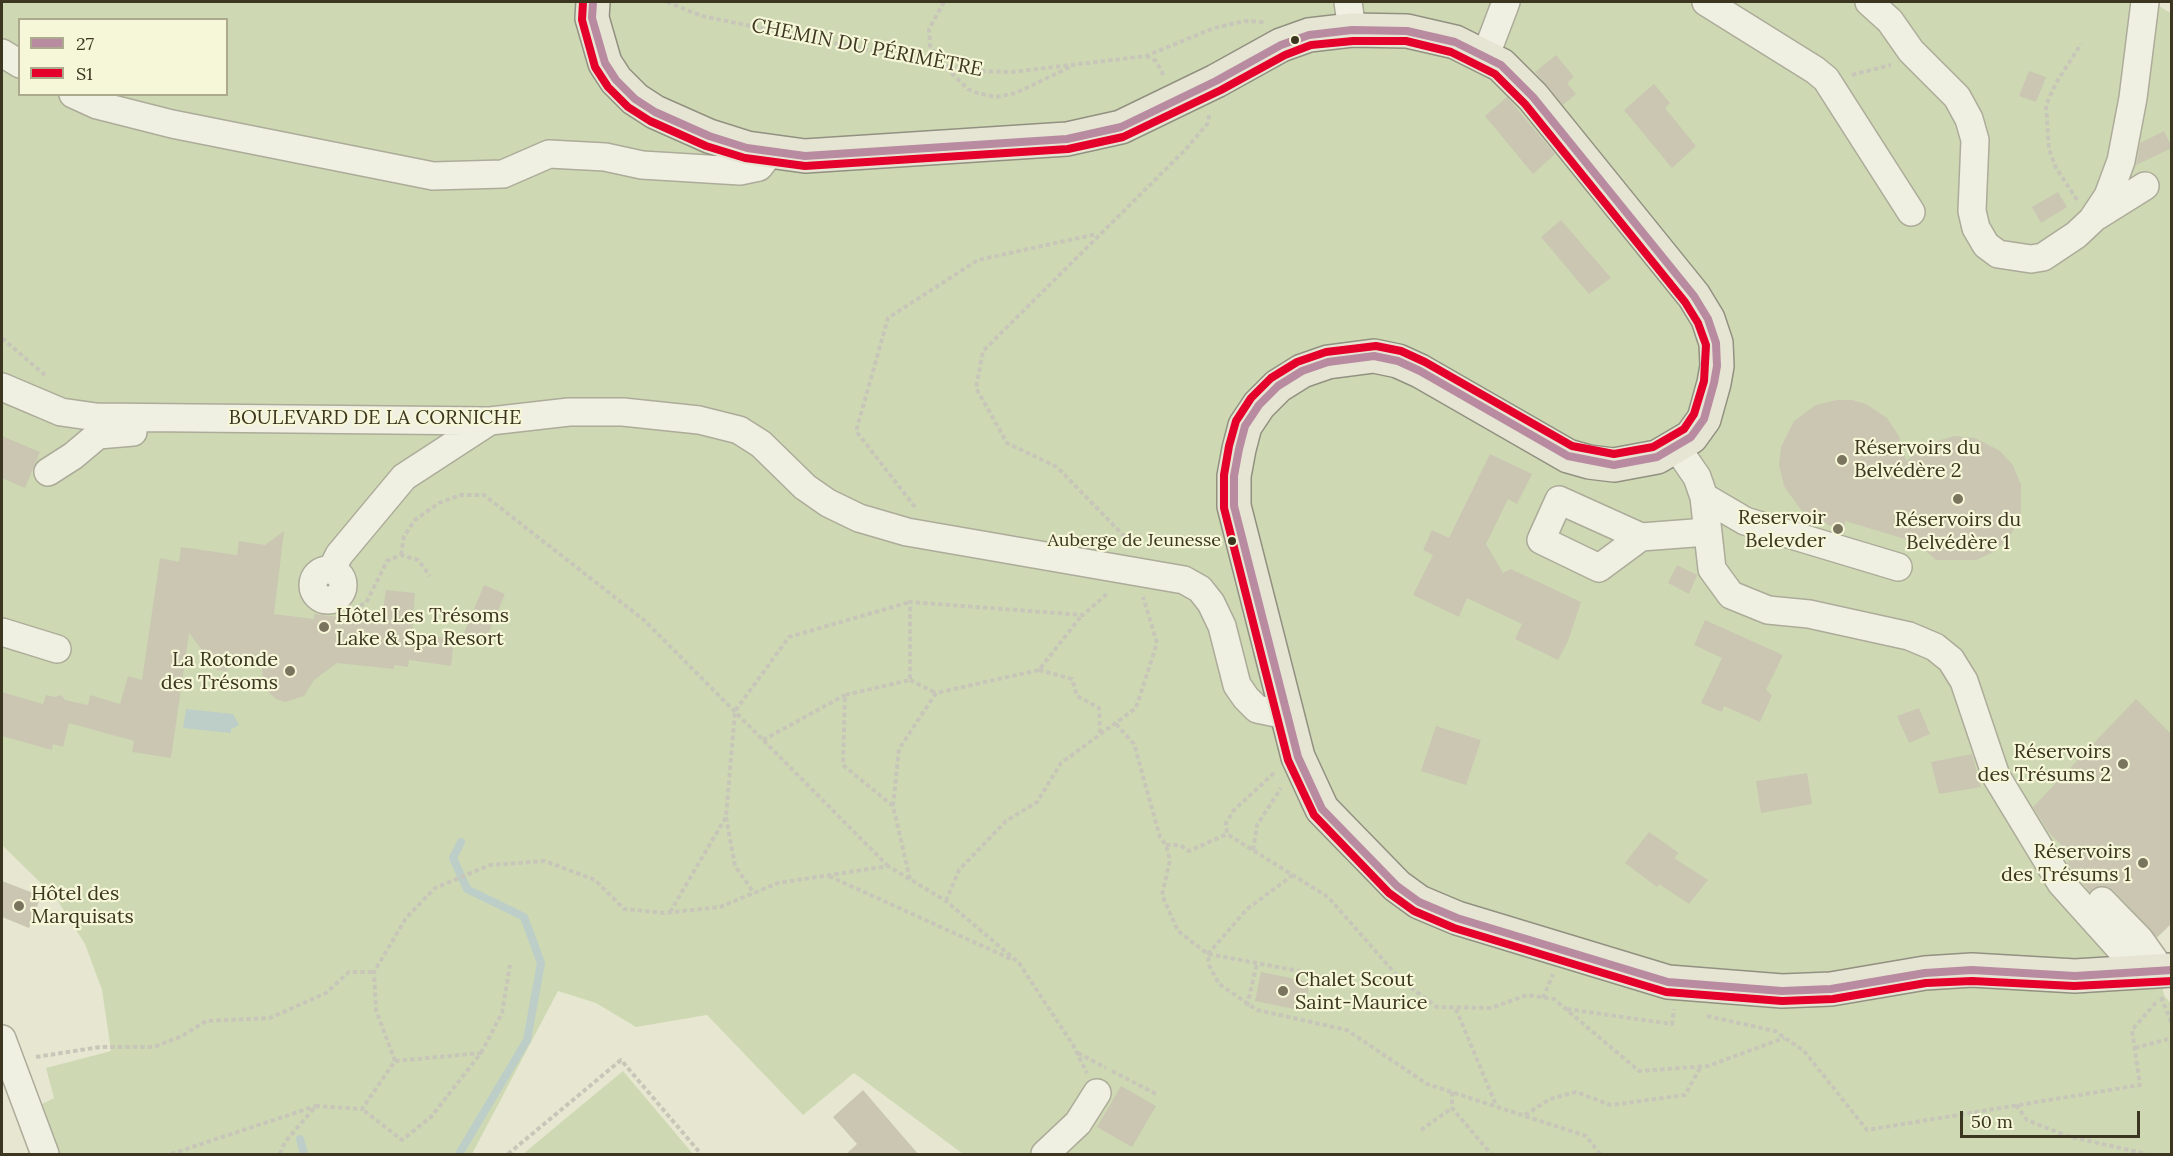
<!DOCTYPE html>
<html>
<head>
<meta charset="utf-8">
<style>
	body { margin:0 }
	#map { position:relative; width:2173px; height:1156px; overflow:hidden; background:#e7e7d1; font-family:Lora,serif }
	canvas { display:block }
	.frame { position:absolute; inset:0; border:3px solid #3c3620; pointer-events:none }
	.legend { position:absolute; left:18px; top:18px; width:210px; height:78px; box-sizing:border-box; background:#f6f6d8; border:2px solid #aca98e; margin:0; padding:8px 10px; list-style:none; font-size:18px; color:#3c3620 }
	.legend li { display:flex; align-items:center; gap:12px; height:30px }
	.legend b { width:30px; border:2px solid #aca98e }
	.scale { position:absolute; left:1960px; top:1111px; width:180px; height:27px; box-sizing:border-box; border:3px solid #3c3620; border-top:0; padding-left:8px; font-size:18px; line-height:21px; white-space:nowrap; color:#3c3620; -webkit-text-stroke:4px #f6f6d8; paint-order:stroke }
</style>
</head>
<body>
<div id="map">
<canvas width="2173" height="1156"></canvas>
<div class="frame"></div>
<ul class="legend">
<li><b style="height:8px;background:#b98ba1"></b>27</li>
<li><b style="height:8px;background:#e4002b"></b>S1</li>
</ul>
<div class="scale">50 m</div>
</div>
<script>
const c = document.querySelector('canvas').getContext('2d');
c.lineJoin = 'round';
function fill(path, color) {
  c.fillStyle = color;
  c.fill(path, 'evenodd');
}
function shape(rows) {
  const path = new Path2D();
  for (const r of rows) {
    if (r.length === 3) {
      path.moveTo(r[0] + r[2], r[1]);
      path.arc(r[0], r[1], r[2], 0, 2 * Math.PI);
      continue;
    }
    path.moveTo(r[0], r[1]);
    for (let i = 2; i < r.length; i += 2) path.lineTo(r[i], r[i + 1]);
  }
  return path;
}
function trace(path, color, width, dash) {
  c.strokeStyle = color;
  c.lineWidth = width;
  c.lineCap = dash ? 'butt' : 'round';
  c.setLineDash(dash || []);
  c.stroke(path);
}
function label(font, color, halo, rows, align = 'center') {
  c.font = font + ' Lora,serif';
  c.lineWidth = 4.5;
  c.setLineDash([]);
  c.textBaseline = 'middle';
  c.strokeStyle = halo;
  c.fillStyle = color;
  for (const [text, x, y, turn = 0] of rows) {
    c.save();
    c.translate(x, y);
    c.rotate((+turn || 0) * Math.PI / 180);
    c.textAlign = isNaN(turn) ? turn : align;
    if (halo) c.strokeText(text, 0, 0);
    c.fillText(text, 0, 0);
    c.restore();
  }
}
fill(shape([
	[2,2,2153,2,2172,14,2172,923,2154,941,2164,995,2171,1004,2171,1154,963,1154,854,1073,803,1115,707,1015,636,1027,596,1003,558,991,472,1154,31,1154,53,1145,40,1105,54,1098,46,1068,111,1051,102,990,85,944,56,898,2,845],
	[20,20,226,20,226,94,20,94],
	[623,1071,693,1154,523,1154,571,1114]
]), '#ced9b4');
fill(shape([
	[186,709,233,714,239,725,231,729,231,733,183,728]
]), '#bccec7');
trace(shape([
	[300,1139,304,1154],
	[459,1154,527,1040,541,963,524,917,467,889,453,858,461,842]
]), '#bccec7', 8);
fill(shape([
	[1556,55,1574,77,1567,83,1576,94,1563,105,1535,72],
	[2029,71,2046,77,2036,102,2019,96],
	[1654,84,1670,103,1665,108,1696,146,1672,168,1624,110],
	[1507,97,1555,154,1533,174,1485,116],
	[2164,131,2172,148,2136,165,2140,143],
	[2058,192,2067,207,2041,223,2032,207],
	[1561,220,1611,278,1589,294,1541,237],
	[1837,400,1852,400,1866,404,1887,418,1899,436,1906,461,1928,444,1954,436,1975,438,2000,451,2013,465,2021,485,2021,515,2009,538,1994,552,1976,560,1936,560,1915,542,1845,521,1845,534,1801,510,1784,486,1779,465,1781,447,1794,421,1816,405],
	[2,436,40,452,25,488,2,478],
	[1490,454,1532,474,1517,504,1508,499,1486,544,1503,573,1511,569,1581,602,1568,641,1558,660,1515,639,1522,624,1467,598,1459,617,1413,595,1433,555,1423,550,1432,530,1449,538],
	[284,531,274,614,314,619,314,614,381,622,386,590,415,593,412,634,454,639,451,666,409,660,408,667,394,665,394,669,337,663,314,680,304,696,285,702,276,699,267,691,263,682,262,668,236,664,227,671,217,670,189,633,171,758,132,752,134,741,69,723,63,747,53,744,52,750,2,736,2,692,43,704,46,695,55,697,61,695,65,700,88,705,90,695,120,704,128,676,142,680,160,558,179,562,181,547,237,555,239,541,265,545],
	[1677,565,1697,575,1689,594,1668,583],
	[484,585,505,594,485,642,464,633],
	[1705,620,1783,655,1766,690,1772,695,1760,722,1724,706,1722,712,1701,703,1722,658,1694,645],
	[2136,699,2172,735,2172,923,2157,937,2113,890,2099,886,2090,892,2067,863,2073,858,2048,831,2033,807],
	[1919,708,1930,734,1909,743,1897,716],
	[1436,726,1481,740,1466,785,1421,771],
	[1972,754,1981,787,1939,794,1931,762],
	[1807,773,1812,804,1761,813,1756,781],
	[1649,832,1679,853,1674,858,1708,880,1689,904,1659,884,1657,887,1625,863],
	[2,881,41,896,29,928,2,917],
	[1261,972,1310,982,1304,1011,1255,1001],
	[1121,1086,1156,1106,1132,1147,1097,1127],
	[863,1090,919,1155,845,1155,857,1144,833,1117]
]), '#cac6b2');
const minor = shape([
	[1348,2,1352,30],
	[1706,2,1815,70,1826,79,1911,212],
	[1869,2,1890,21,1911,51,1957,97,1969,119,1975,140,1972,211,1976,228,1986,245,1998,254,2031,259,2043,257,2076,235,2092,220,2108,196,2121,161,2133,98,2145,2],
	[2,53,20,64],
	[1480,53,1490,44,1506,2],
	[73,94,97,105,172,124,433,176,503,174,549,154,605,157,642,165,740,171,759,167,770,153],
	[2097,216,2145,186],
	[2,387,61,412,96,417,490,421,569,412,623,412,699,420,739,430,761,444,805,487,828,503,859,518,907,532,1184,580,1200,589,1211,603,1222,626,1237,685,1246,698,1257,709,1286,715],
	[1677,448,1697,477,1704,497,1712,569,1731,595,1768,610,1809,614,1909,636,1935,647,1951,660,1964,681,1996,776,2061,883,2141,972],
	[48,472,73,456,98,435,133,432],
	[1704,497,1745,521,1898,567],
	[1641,537,1559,500,1541,540,1599,568,1641,537,1707,532],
	[332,569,339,555,404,477,490,421],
	[328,585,15],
	[2,632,57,649],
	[2102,901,2140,940,2162,971],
	[2,1039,45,1154],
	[1045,1154,1078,1123,1097,1093]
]);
const major = shape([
	[593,2,592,18,605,63,616,80,635,99,655,112,709,136,747,148,805,156,1067,139,1121,127,1216,81,1281,45,1309,35,1352,30,1407,31,1455,42,1501,65,1533,97,1694,296,1708,319,1716,343,1717,366,1714,383,1704,419,1691,437,1657,457,1614,465,1589,462,1568,456,1420,371,1398,361,1374,356,1328,362,1302,371,1278,386,1259,405,1245,426,1239,449,1234,476,1234,506,1298,757,1322,809,1397,886,1419,902,1457,918,1668,982,1782,991,1831,989,1925,973,1972,970,2075,976,2172,970]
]);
trace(minor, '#adab99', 30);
trace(major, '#929080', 36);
trace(shape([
	[667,2,702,16,970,71,1012,72,1146,56,1214,28,1245,21,1264,22],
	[944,2,929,29,930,46,945,67,968,89,977,93,996,97,1016,93,1074,65],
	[1146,56,1156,61,1164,76],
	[1852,75,1891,65],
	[2077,200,2056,168,2049,149,2046,105,2056,83,2081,44],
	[2,338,46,376],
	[915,507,856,431,888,318,978,260,1097,234],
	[1127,544,1125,537,1057,467,1007,443,976,388,983,351,1186,149,1208,123,1209,115],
	[401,555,404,536,415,520,439,503,460,495,484,495,644,620,888,866],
	[332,600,354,608,366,603,387,561,401,555,418,560,430,576],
	[1039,670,1072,679,1077,696,1099,708,1100,735],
	[910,680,936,693],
	[1116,724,1134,744,1160,837,1166,845,1170,860,1162,895,1178,931,1208,954,1310,973],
	[763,740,845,695],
	[1274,773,1234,810,1226,823,1227,834,1328,897,1401,980,1437,1007,1491,1008,1527,995,1554,999,1639,1071,1708,1066,1784,1038],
	[893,806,899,749,936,693,1039,670,1082,615],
	[726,817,735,866,754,893],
	[1166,845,1180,845,1189,851,1227,834],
	[1253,850,1257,825,1281,788],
	[1293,875,1247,909,1208,954,1209,965,1219,984,1257,1010,1347,1030,1427,1084,1586,1136,1600,1154],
	[829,876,1013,960],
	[910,879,893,806,843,765,845,695,910,680,910,602,1083,615,1109,592],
	[946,901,959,870,1006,821,1037,802,1061,763,1136,708,1157,643,1143,597],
	[670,912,726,817,735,711,789,637,910,602],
	[2161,997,2172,1024],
	[1543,998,1553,974],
	[1247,1006,1257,963],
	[1456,1009,1496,1105],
	[1567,1009,1672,1024,1674,1009],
	[1707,1016,1775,1031,1804,1051,1867,1130,2140,1085,2132,1030,2158,1000],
	[2135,1048,2172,1038],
	[481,1053,502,1013,510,965],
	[1078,1053,1106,1068],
	[36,1057,100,1047,154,1047,182,1036,206,1021,270,1018,326,993,349,972,374,972],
	[395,1061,376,1010,374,972,406,918,435,888,490,865,545,861,595,880,624,909,664,913,720,907,778,883,888,866,946,901,1019,963,1073,1045,1087,1073],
	[1112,1071,1158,1095],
	[1452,1092,1452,1108,1491,1154],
	[2016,1105,2027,1120,2067,1136,2147,1154],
	[1525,1115,1550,1099,1576,1092,1611,1105,1685,1095,1700,1068],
	[1421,1130,1452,1108],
	[171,1154,316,1106],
	[280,1154,285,1142,316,1106,362,1109,395,1061,481,1053,431,1117,402,1140,362,1109],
	[508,1154,621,1060,701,1154]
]), '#c7c6b9', 4, [4.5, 3]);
trace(minor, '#efefe2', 27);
trace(major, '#e6e5d4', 33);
trace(shape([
	[593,2,592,18,605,63,616,80,635,99,655,112,709,136,747,148,805,156,1067,139,1121,127,1216,81,1281,45,1309,35,1352,30,1407,31,1455,42,1501,65,1533,97,1694,296,1708,319,1716,343,1717,366,1714,383,1704,419,1691,437,1657,457,1614,465,1568,456,1420,371,1398,361,1374,356,1328,362,1302,371,1278,386,1259,405,1245,426,1239,449,1234,476,1234,506,1298,757,1322,809,1397,886,1419,902,1457,918,1668,982,1782,991,1831,989,1925,973,1972,970,2075,976,2172,970]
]), '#b98ba1', 8);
trace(shape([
	[583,2,582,20,595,67,608,87,628,107,650,121,706,146,745,158,805,166,1068,149,1123,137,1221,90,1285,55,1311,45,1353,41,1406,41,1451,52,1495,74,1525,104,1685,302,1698,323,1706,345,1704,381,1694,414,1684,429,1653,447,1614,454,1572,446,1425,362,1401,351,1376,346,1326,352,1297,362,1271,378,1251,398,1236,421,1229,446,1224,475,1224,508,1288,760,1314,815,1389,893,1414,911,1454,928,1666,992,1782,1001,1833,999,1926,983,1972,981,2074,986,2172,981]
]), '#e4002b', 8);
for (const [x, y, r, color] of [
	[1295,40,5,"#3c3620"],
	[1842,460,6,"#78745e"],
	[1958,499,6,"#78745e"],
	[1838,529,6,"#78745e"],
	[1232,541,5,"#3c3620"],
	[324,627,6,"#78745e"],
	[290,671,6,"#78745e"],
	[2123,764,6,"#78745e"],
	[2143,863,6,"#78745e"],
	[19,906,6,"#78745e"],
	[1283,991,6,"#78745e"]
]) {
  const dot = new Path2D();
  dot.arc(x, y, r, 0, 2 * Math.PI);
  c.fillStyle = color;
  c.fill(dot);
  trace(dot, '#f6f6d8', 2);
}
label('18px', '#3c3620', '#f6f6d8', [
	["Auberge de Jeunesse",1221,541]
], 'right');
label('20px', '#3c3620', '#f6f6d8', [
	["CHEMIN DU PÉRIMÈTRE",867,48,11],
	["BOULEVARD DE LA CORNICHE",375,418]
]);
label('20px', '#3c3620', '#f6f6d8', [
	["Réservoirs du",1854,448],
	["Belvédère 2",1854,471],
	["Reservoir",1826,518,"right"],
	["Belevder",1826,541,"right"],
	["Réservoirs du",1958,520,"center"],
	["Belvédère 1",1958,543,"center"],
	["Hôtel Les Trésoms",336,616],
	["Lake & Spa Resort",336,639],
	["La Rotonde",278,660,"right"],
	["des Trésoms",278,683,"right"],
	["Réservoirs",2111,752,"right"],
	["des Trésums 2",2111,775,"right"],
	["Réservoirs",2131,852,"right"],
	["des Trésums 1",2131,875,"right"],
	["Hôtel des",31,894],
	["Marquisats",31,917],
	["Chalet Scout",1295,980],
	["Saint-Maurice",1295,1003]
], 'left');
</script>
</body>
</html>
